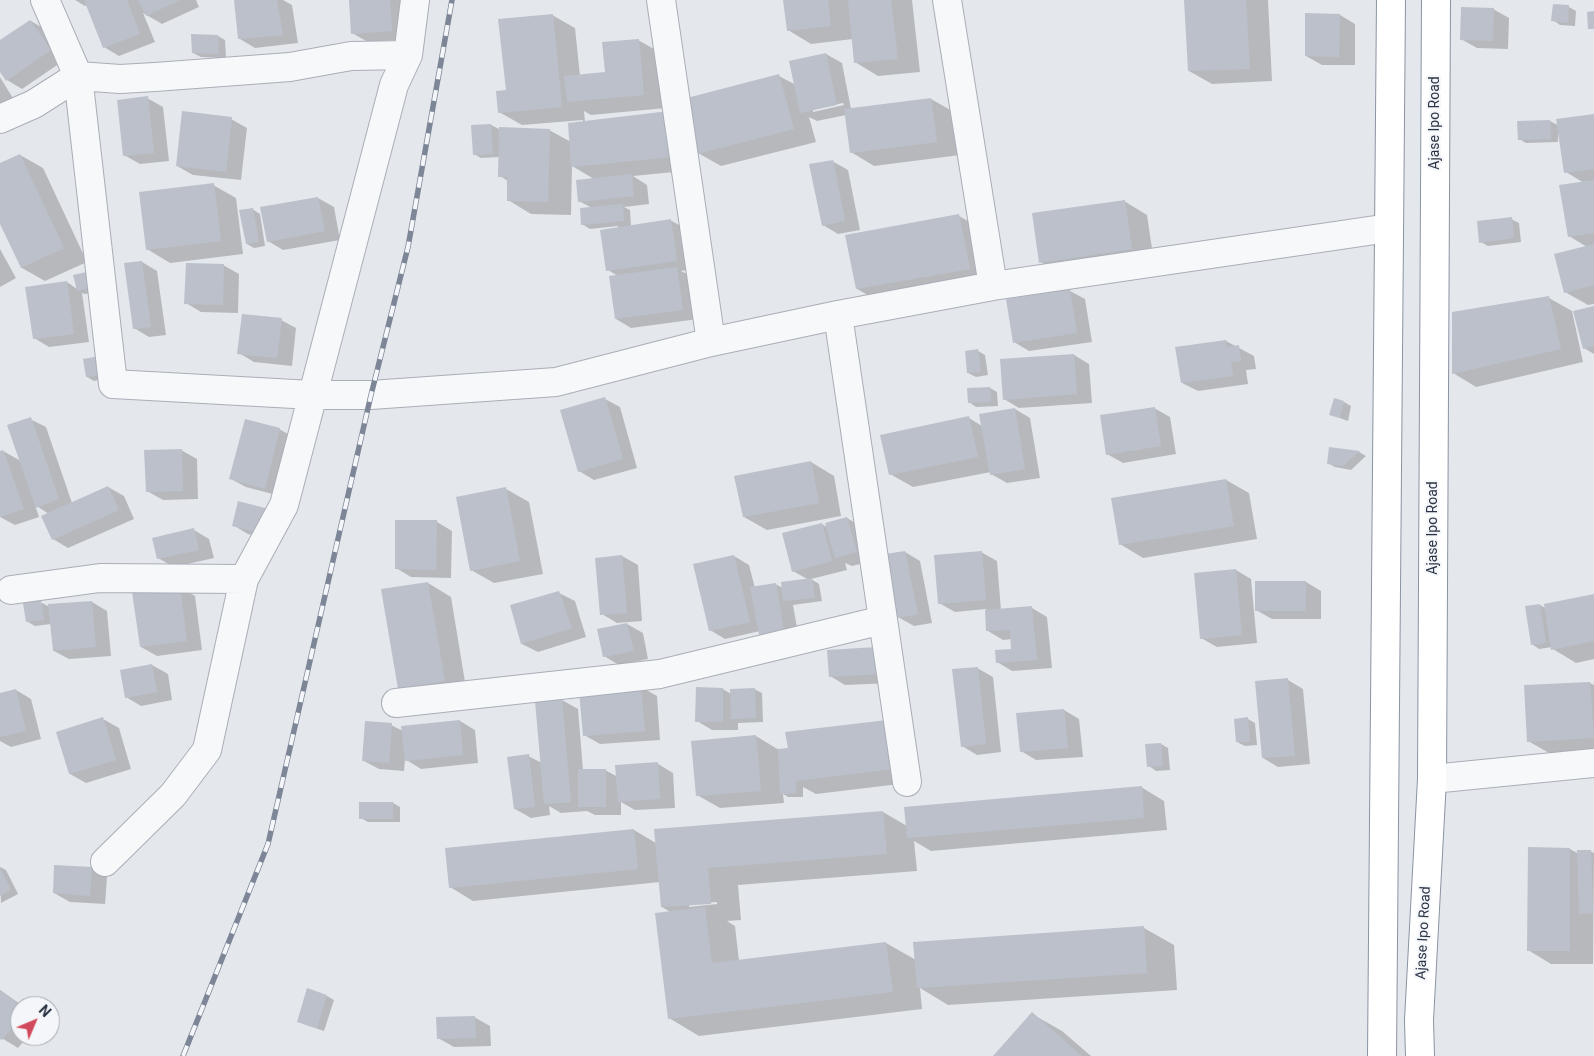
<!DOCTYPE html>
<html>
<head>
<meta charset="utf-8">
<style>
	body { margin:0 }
	#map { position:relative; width:1594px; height:1056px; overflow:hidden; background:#e4e7ec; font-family:Roboto,sans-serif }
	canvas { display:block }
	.north { position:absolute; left:10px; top:996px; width:50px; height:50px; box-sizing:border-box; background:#f4f6f9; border:1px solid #a4a8b1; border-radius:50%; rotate:45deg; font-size:14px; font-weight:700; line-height:20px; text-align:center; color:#2b3445 }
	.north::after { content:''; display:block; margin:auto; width:18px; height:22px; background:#d1495b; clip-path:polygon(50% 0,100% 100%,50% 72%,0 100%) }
</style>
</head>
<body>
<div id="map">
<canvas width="1594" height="1056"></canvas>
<div class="north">N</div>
</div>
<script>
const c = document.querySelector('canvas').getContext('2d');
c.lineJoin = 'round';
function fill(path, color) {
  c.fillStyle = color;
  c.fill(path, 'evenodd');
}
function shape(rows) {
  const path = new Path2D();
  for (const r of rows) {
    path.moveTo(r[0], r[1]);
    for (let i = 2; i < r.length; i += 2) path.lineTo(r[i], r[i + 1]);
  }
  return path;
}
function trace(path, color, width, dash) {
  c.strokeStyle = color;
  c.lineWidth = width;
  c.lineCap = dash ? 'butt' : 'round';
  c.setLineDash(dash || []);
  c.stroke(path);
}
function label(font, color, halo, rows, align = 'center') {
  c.font = font + ' Roboto,sans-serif';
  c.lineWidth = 4;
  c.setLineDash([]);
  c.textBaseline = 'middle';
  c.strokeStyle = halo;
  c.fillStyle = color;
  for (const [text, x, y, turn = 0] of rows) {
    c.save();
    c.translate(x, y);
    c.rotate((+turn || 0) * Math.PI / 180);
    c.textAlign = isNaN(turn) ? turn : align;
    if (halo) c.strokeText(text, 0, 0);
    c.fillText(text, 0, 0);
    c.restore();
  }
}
fill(shape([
	[75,0,196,0,199,7,162,24,143,13,155,42,119,56,104,47,87,5,85,6],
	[241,0,283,0,292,5,298,43,255,48,240,39],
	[350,0,405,0,407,39,368,42,352,33],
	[785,0,912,0,920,72,878,76,855,62,853,39,811,44,788,30],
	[1186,0,1268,0,1272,81,1212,84,1189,71],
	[1554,5,1569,7,1576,11,1575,26,1560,25,1553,20],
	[1493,9,1509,18,1508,49,1477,48,1461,39],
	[552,15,575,28,580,76,607,74,638,40,661,53,666,108,591,115,584,111,585,122,669,113,779,76,796,85,826,54,842,63,851,109,931,99,954,112,960,155,874,166,851,152,846,115,817,121,809,117,816,142,721,166,698,153,694,136,695,170,633,176,647,185,649,204,624,207,630,210,631,226,670,220,686,229,692,269,681,271,693,277,698,319,631,328,616,319,618,276,608,270,618,226,590,229,582,224,592,208,579,201,594,179,572,166,571,215,531,214,508,200,508,181,500,176,500,157,481,158,474,154,472,126,491,125,501,130,549,130,571,142,583,122,583,120,522,125,499,112,507,92],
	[843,103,844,105,813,112,813,109],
	[1340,15,1355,24,1355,65,1322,65,1306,56],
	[31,21,46,30,66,59,22,89,7,80,0,70,0,42],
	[218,36,225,40,226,58,201,57,193,53],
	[0,77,14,100,0,108],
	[147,98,163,107,169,161,140,164,124,155],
	[1594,116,1594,304,1588,305,1565,292,1587,247,1569,236,1584,183,1566,172,1560,134,1558,134,1558,142,1526,143,1519,139,1518,122,1550,121,1559,126],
	[231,119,247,128,241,180,193,175,177,166],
	[20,155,43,168,87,262,45,281,22,268,0,221,0,164],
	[832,161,848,170,860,230,838,234,823,225],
	[213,185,236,198,243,254,170,263,147,249],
	[318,198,334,207,340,240,283,250,268,241],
	[1124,201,1147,215,1154,262,1064,275,1041,262],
	[252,209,260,214,265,246,254,248,247,244],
	[959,216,982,229,992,281,880,302,857,289],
	[1511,219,1519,223,1521,242,1488,246,1481,242],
	[0,249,16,278,0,287],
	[142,262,157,271,166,335,149,337,134,328],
	[223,265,239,274,238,313,201,312,186,303],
	[75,276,101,291,85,294,82,293,89,342,49,347,34,338,67,282,77,289],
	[1070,291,1085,299,1092,342,1029,351,1014,342],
	[1549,298,1572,311,1583,362,1476,387,1453,373],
	[1594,307,1594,354,1584,348],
	[281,320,296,328,292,366,254,362,239,353],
	[1226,341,1254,356,1256,369,1246,370,1248,384,1198,391,1182,383],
	[978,351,985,355,988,375,976,377,968,373],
	[1074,355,1089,364,1092,403,1019,408,1004,399],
	[84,360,109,378,94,381,87,377],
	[990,388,997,392,998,406,976,407,969,402],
	[605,399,620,407,637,468,594,480,579,471],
	[1344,402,1351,406,1348,421,1331,415],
	[1154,408,1170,417,1176,454,1123,463,1107,454],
	[1015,409,1030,418,1040,478,1007,483,991,474,991,472,913,487,890,474,969,418,982,426],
	[30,419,46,427,72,503,108,487,124,496,134,519,68,548,53,539,49,514,35,505,39,517,15,525,0,517,0,452,3,451,21,461],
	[279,429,295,438,280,496,246,487,231,479],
	[1330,448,1359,452,1366,456,1351,470,1335,467,1328,463],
	[181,450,197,459,198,499,163,500,147,491],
	[811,462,834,476,841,516,767,530,744,517],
	[1226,480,1249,493,1257,539,1143,558,1120,544],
	[506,489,529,502,543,574,494,583,471,570],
	[269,510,278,542,248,534,233,525],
	[847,518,862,527,872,561,852,566,845,563,847,570,811,579,819,584,822,601,793,605,799,639,776,643,760,634,760,631,725,639,710,630,734,556,749,565,755,588,775,584,783,588,809,580,793,571,822,524,828,528],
	[437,522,452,531,451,578,411,577,396,568],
	[194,530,209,539,214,558,174,567,158,558],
	[905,552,920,561,932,623,914,626,898,617],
	[981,552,997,561,1001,610,1032,608,1047,617,1052,668,1012,671,997,662,1012,650,1012,639,1003,640,988,631,986,609,955,612,939,603],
	[622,556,638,565,642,621,617,623,602,614,597,559],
	[1236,570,1251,579,1257,643,1217,647,1201,638],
	[1306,582,1321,591,1321,619,1272,619,1256,610],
	[428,583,451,597,467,694,422,701,399,688],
	[180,587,195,596,202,650,157,656,141,647],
	[559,593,575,601,586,637,538,652,522,644,511,606],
	[1594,595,1594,659,1576,663,1553,649,1552,647,1539,649,1532,644,1540,605,1547,609],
	[40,602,50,607,92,602,107,611,111,656,69,659,54,651,51,624,35,626,28,622],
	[627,624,643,633,648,659,619,665,604,656],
	[877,649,893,683,845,685,830,676],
	[152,665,168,674,172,700,141,706,126,697],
	[977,668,993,677,1001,752,977,755,962,746],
	[1288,680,1303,689,1310,764,1278,767,1263,758],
	[1590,683,1594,685,1594,752,1551,754,1528,741,1525,686],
	[641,687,657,696,660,740,600,744,584,735],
	[723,689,731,694,754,689,762,693,763,722,738,723,738,730,712,730,697,721],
	[16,690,31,699,41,739,11,747,0,741,0,694],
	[562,700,578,709,583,770,605,770,618,777,658,764,673,773,675,808,635,810,621,802,621,815,595,815,587,811,561,813,549,806,550,815,531,818,515,809,528,756,542,763,536,702],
	[1064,710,1079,719,1083,757,1036,760,1021,751],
	[103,719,119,728,131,769,86,783,70,774,58,733],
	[1248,719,1255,723,1257,745,1245,746,1237,742],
	[460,721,475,730,478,763,421,769,405,759,404,771,379,769,364,761,391,725,403,731],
	[887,721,916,782,816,794,803,787,803,797,788,797,783,794,784,803,720,808,697,795,756,736,779,750,789,749],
	[1161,744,1168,748,1170,770,1156,771,1149,766],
	[1141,787,1164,801,1167,830,931,851,914,841,917,871,738,885,741,920,727,921,735,926,739,961,886,943,916,960,1144,928,1174,945,1177,990,948,1005,920,988,922,1009,699,1036,669,1018,672,913,662,907,660,882,473,901,450,887,634,830,656,843,883,812,907,826],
	[717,902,717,904,689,907,689,904],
	[393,803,400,807,400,822,368,822,361,818],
	[1529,848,1570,849,1579,854,1590,851,1594,853,1593,964,1551,964,1528,950],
	[0,867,6,870,18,894,1,903],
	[91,868,107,877,105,904,70,902,54,893],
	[0,990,23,1006,20,1006,20,1036,28,1036,18,1048,0,1037],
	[327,996,334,1000,324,1031,306,1025,298,1021],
	[1032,1014,1062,1031,1091,1056,995,1056],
	[474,1017,490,1026,491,1046,454,1047,438,1038]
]), '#0003');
fill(shape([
	[84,0,127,0,140,34,103,48],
	[138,0,180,0,146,16],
	[234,0,277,0,283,35,238,39],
	[349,0,390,0,392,31,351,34],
	[783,0,828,0,831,26,787,31],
	[848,0,891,0,898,59,854,63],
	[1184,0,1246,0,1250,69,1188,71],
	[1553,4,1569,5,1568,23,1551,21],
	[1461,7,1494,8,1493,41,1460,40],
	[1594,11,1594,29,1588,29,1587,12],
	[1305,13,1340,14,1339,57,1305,56],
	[553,14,562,107,498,113,496,91,506,90,498,19],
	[30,20,51,50,6,81,0,72,0,40],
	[191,34,218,35,219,54,192,53],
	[639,39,644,95,567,102,564,76,605,72,602,42],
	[826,53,837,105,800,113,789,61],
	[779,74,794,129,697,154,683,99],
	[148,96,154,153,123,156,117,100],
	[931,98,937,142,850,153,844,109],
	[182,111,232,117,226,172,176,166],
	[669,111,672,157,571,167,568,123],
	[1594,114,1594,169,1564,173,1556,119],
	[1550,120,1551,139,1518,140,1517,121],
	[491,124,493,154,473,155,471,125],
	[499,127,550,129,548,202,507,201,507,177,498,177],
	[20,154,64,248,21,268,0,224,0,163],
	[833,160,845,221,822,226,809,164],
	[632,174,634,196,578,202,576,180],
	[1594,180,1594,233,1568,237,1559,185],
	[214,183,221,241,146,250,139,192],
	[318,197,325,231,267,242,260,207],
	[1125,200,1132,249,1039,263,1032,213],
	[623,204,624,221,581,225,580,208],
	[253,208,259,242,246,244,239,210],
	[959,214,970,269,856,289,845,235],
	[1512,217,1514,238,1479,243,1477,221],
	[671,219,677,261,606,271,600,230],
	[1594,244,1594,285,1564,293,1554,254],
	[142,261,151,327,133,329,124,263],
	[186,263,224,264,223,305,184,304],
	[677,267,683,310,615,319,609,276],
	[91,271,94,287,77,291,73,275],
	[67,281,74,334,33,339,25,287],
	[1070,289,1077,333,1013,343,1006,299],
	[1549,296,1561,349,1452,374,1452,312],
	[1594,306,1594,346,1583,349,1573,311],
	[242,314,282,318,277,358,237,354],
	[1226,340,1227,347,1239,345,1241,361,1231,362,1233,376,1181,383,1175,347],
	[978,349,981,372,967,373,965,351],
	[1074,354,1077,394,1003,400,1000,359],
	[100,356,103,375,86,377,83,359],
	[990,387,991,402,968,403,967,388],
	[605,397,623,459,578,472,560,410],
	[1334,398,1344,401,1340,418,1329,415],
	[1155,407,1161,446,1106,455,1100,415],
	[1015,408,1025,469,990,475,979,414],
	[969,416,978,457,889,475,880,435],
	[31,417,59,499,36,508,7,425],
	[245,419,280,428,265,489,229,479],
	[1329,447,1360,451,1343,466,1327,464],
	[182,449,183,491,146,492,144,450],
	[3,450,24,509,0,517,0,451],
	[811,461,819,503,743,517,734,476],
	[1226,479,1234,526,1119,545,1111,498],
	[108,486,119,510,52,540,41,516],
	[506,487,520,561,470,571,456,497],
	[238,501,269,509,262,534,232,526],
	[847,517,857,552,835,558,825,523],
	[395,520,437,520,436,570,395,569],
	[822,523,832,561,792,572,782,533],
	[194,528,199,550,157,559,152,538],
	[905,551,918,614,897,618,885,554],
	[982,551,986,600,938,604,934,555],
	[622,555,627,613,600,615,595,558],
	[734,555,750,622,709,631,693,564],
	[1236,569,1242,635,1200,639,1194,573],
	[812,578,815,598,783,601,781,582],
	[1255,581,1306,581,1306,611,1255,611],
	[428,582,445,681,398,689,381,589],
	[776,583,784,631,759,635,750,587],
	[180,586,187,641,140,647,132,592],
	[559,591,572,628,521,644,510,605],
	[1594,594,1594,641,1551,650,1544,604],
	[41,600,44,620,26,622,23,603],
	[92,601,96,647,53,651,48,604],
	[1540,604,1546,643,1531,645,1525,606],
	[1032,606,1037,660,996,663,995,650,1011,649,1010,630,986,631,985,610],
	[627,623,634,651,603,657,597,629],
	[877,647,878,674,829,677,827,650],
	[152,664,157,692,125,698,120,670],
	[978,667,986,744,961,747,952,669],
	[1288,678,1295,756,1262,758,1255,681],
	[1590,682,1594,738,1527,742,1524,685],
	[641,686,645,731,583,736,579,691],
	[696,687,723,688,723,722,695,722],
	[755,688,756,718,731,719,730,689],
	[16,689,26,731,0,737,0,693],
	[562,699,571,802,544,804,535,701],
	[1064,709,1068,748,1020,752,1016,713],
	[103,717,116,760,69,774,56,732],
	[1248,717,1250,742,1236,742,1234,719],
	[460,720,463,755,405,761,401,726],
	[887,720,893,769,796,781,796,793,780,794,778,749,788,748,785,732],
	[365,721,392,723,389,763,362,761],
	[756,735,761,791,696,796,691,741],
	[1161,743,1163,766,1147,767,1145,744],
	[529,754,535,807,514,809,507,757],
	[658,762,660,799,618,802,615,765],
	[578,769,606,769,606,807,578,807],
	[1142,786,1144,818,907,838,904,807],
	[359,802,393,802,393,819,359,819],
	[883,811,887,854,708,868,711,904,661,907,654,829],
	[634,829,638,869,449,888,445,848],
	[1528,847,1570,848,1570,951,1527,951],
	[1577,850,1591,850,1593,913,1579,914],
	[54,865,92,867,90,896,53,893],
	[0,868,11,890,0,896],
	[705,907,712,963,886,942,893,992,668,1019,655,913],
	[1144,926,1147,973,917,988,913,942],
	[307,988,327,995,317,1028,297,1022],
	[0,990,20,1006,20,1018,2,1040,0,1039],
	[1032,1012,1082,1056,993,1056],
	[475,1016,476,1038,437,1039,436,1017]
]), '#bbc0ca');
const minor = shape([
	[45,0,78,76,113,384,312,395,371,395,556,382,711,342,838,315,993,286,1389,228],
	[661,0,711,342],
	[947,0,993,286],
	[408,55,415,0],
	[0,119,34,104,78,76,120,79,155,77,290,67,351,56,408,55,394,85,284,505,244,579,100,578,11,590],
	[838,315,907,782],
	[396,703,660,674,883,620],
	[1432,779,1594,763],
	[105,862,173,795,207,750,244,579]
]);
const trunk = shape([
	[1382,1056,1391,0],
	[1420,1056,1419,1020,1432,779,1436,0]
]);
trace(minor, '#a9aeb7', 30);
trace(trunk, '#8b94a3', 30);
trace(minor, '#f7f8fa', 28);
trace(trunk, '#fff', 28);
const rail = shape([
	[183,1056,268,844,371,395,408,247,452,0]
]);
trace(rail, '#7d8696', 5.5);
trace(rail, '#f4f6f9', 4, [11]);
label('14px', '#2b3445', '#f4f6f9', [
	["Ajase Ipo Road",1435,123,-90],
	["Ajase Ipo Road",1433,528,-90],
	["Ajase Ipo Road",1424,933,-87]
]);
</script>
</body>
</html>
